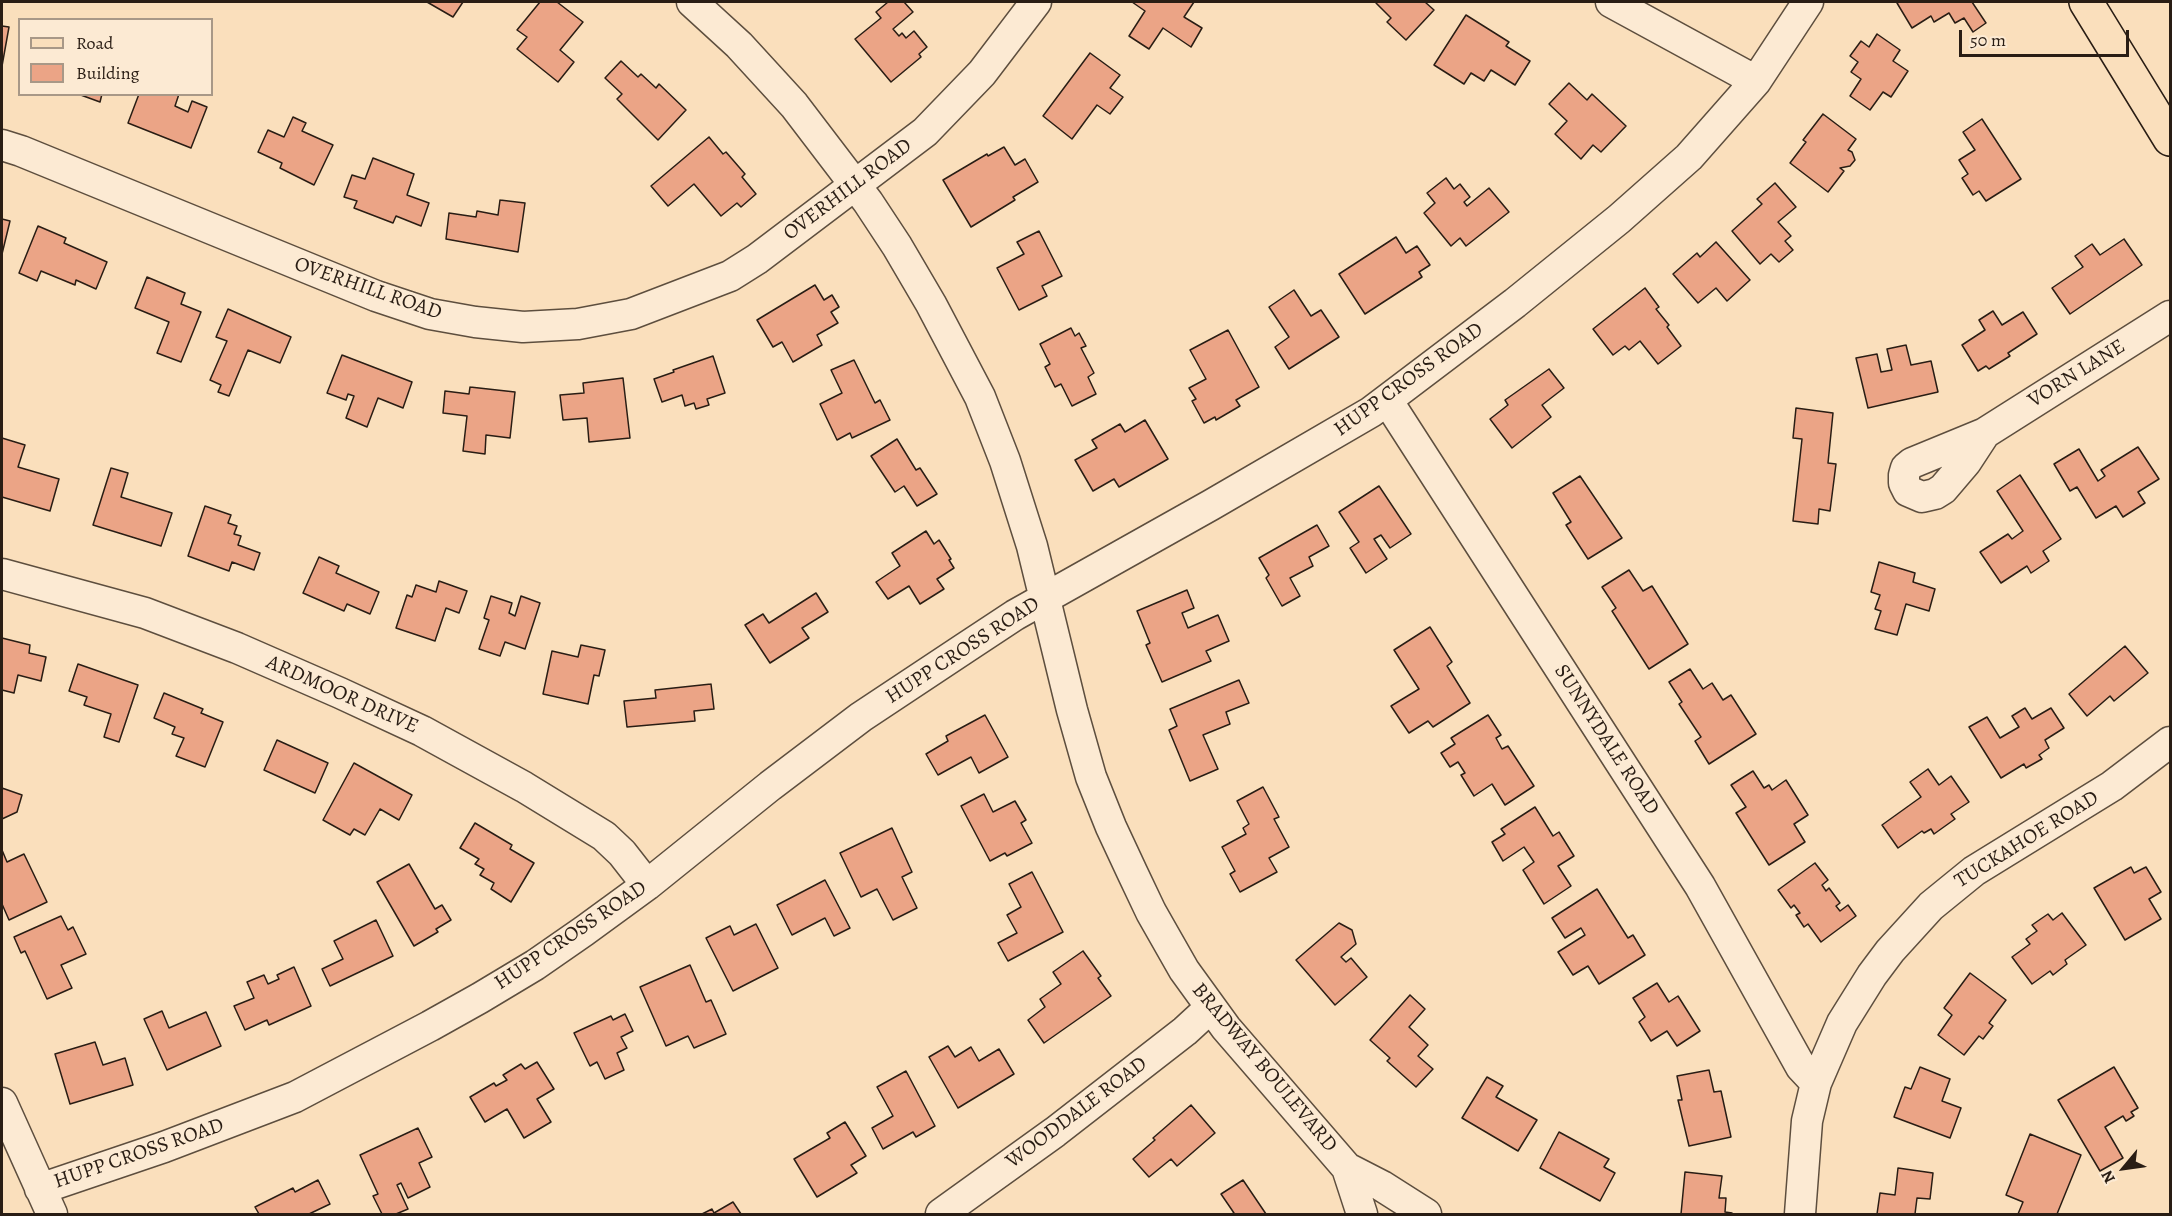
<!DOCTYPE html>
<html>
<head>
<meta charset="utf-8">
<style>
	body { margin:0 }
	#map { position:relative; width:2172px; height:1216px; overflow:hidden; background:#fadfbc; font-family:Alegreya,serif }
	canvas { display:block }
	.frame { position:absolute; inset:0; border:3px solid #291d14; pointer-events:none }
	.legend { position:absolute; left:18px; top:18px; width:195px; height:78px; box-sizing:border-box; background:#fcead3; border:2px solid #a89887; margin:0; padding:8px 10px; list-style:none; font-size:18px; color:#291d14 }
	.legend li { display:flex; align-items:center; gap:12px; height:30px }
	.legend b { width:30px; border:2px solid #a89887 }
	.north { position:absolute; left:2094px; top:1138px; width:60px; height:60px; -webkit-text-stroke:4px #fcead3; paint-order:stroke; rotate:241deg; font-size:16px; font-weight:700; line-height:24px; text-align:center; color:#291d14 }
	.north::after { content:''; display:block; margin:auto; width:21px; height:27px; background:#291d14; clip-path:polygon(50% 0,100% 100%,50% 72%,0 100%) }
	.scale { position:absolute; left:1959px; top:30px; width:170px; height:27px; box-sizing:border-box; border:3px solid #291d14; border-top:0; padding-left:8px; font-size:18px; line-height:21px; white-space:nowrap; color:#291d14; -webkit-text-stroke:4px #fcead3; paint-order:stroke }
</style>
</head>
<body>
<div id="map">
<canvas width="2172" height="1216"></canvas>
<div class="frame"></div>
<ul class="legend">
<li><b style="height:8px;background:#fadfbc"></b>Road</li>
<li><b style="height:16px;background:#eba486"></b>Building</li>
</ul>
<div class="north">N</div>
<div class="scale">50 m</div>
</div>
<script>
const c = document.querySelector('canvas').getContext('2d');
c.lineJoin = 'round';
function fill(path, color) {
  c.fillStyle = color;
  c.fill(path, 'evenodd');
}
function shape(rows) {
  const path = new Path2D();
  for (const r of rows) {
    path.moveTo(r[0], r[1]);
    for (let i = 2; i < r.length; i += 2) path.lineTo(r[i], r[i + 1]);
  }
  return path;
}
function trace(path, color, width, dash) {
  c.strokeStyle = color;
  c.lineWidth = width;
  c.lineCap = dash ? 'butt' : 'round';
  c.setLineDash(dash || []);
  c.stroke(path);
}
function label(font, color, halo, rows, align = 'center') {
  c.font = font + ' Alegreya,serif';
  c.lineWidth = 5;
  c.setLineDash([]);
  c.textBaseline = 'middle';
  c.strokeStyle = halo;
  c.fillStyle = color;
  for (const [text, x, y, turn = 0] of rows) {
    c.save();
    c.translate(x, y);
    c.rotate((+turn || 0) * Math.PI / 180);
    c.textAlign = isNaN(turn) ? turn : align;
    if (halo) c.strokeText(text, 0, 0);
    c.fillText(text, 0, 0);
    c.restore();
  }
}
const building = shape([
	[427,2,463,2,453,17,427,2],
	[540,2,557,2,583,22,560,50,574,62,558,82,517,49,527,37,517,30,540,2],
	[888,2,904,2,913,12,893,29,899,36,902,33,906,38,914,31,927,47,919,54,921,57,891,82,855,39,881,18,876,12,888,2],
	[1132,2,1194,2,1184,17,1202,28,1191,47,1163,28,1149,49,1129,36,1145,11,1132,2],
	[1378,2,1425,2,1434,10,1406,40,1387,22,1391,18,1376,3,1378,2],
	[1899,2,1972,2,1986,23,1973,32,1964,18,1955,23,1949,13,1934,22,1931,16,1912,28,1897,3,1899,2],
	[1466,15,1509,42,1506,46,1530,61,1515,85,1491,70,1484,81,1471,73,1464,84,1434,65,1466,15],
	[2,26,9,27,2,66,2,26],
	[1877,34,1900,50,1893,61,1908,71,1891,97,1883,92,1870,110,1850,96,1861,79,1851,72,1858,62,1850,56,1861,41,1869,47,1877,34],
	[1090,53,1120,75,1110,88,1123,97,1110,114,1097,105,1072,139,1043,116,1090,53],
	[621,61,638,77,641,74,656,88,659,84,686,110,658,140,617,99,622,94,605,78,621,61],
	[1569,83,1587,100,1592,94,1626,126,1601,152,1593,145,1581,159,1555,134,1567,121,1549,104,1569,83],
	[78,94,102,94,100,102,78,94],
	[139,94,179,94,175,106,188,112,192,101,207,107,191,148,128,123,139,94],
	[1823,114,1856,139,1848,150,1852,152,1855,160,1850,166,1840,168,1844,171,1828,192,1790,163,1806,142,1803,140,1823,114],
	[293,117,306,123,302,131,333,145,314,185,280,168,282,163,258,152,268,130,284,137,293,117],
	[1982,119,2021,179,1986,201,1979,191,1973,195,1962,178,1968,174,1959,160,1975,150,1963,132,1982,119],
	[709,137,723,154,726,152,745,174,742,177,756,194,741,207,737,203,721,216,694,184,668,206,651,186,709,137],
	[1004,147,1015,165,1025,159,1038,182,1013,197,1015,200,971,227,943,180,987,154,988,156,1004,147],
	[373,158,414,174,407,195,429,203,421,226,396,216,393,223,354,208,357,201,344,197,352,175,365,179,373,158],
	[1446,178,1454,189,1460,184,1470,197,1464,202,1467,206,1489,188,1509,212,1466,246,1460,238,1451,246,1424,213,1435,203,1427,193,1446,178],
	[1775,183,1796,207,1778,222,1791,236,1785,241,1793,250,1779,262,1771,254,1760,264,1732,231,1762,204,1757,199,1775,183],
	[500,200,525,203,518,252,446,239,449,213,476,217,477,211,498,215,500,200],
	[2,219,10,221,2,254,2,219],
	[38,226,66,238,64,243,107,262,96,289,76,280,75,285,41,271,37,281,19,273,38,226],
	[1039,231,1062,276,1042,286,1047,296,1019,310,997,268,1024,254,1017,242,1039,231],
	[1396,237,1406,253,1417,246,1430,265,1419,272,1422,277,1365,314,1339,274,1396,237],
	[2124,239,2142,265,2070,314,2052,288,2083,267,2075,256,2092,244,2100,255,2124,239],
	[1716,242,1750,280,1727,301,1716,288,1698,303,1673,274,1697,253,1700,257,1716,242],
	[147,277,185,293,181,304,201,312,181,362,157,353,169,322,135,308,147,277],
	[815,285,824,300,832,295,839,307,831,312,838,323,817,335,822,345,793,362,782,342,773,347,757,320,815,285],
	[1645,288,1659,307,1656,309,1669,325,1667,327,1681,346,1658,364,1640,341,1629,350,1625,346,1613,355,1593,329,1645,288],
	[1294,290,1311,316,1321,310,1339,337,1289,369,1275,347,1289,337,1269,307,1294,290],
	[228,309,291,337,280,363,248,350,229,396,218,392,221,385,210,380,227,341,216,337,228,309],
	[1993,311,2002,325,2023,312,2037,334,2008,353,2010,356,1989,369,1986,366,1978,371,1962,345,1985,330,1979,320,1993,311],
	[1071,328,1075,336,1079,333,1086,346,1081,348,1094,373,1088,377,1096,394,1072,406,1061,384,1055,387,1045,367,1050,364,1040,344,1071,328],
	[1228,330,1259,387,1236,400,1240,406,1216,420,1215,417,1204,423,1192,401,1196,399,1189,388,1206,379,1190,350,1228,330],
	[1906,345,1911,365,1931,361,1938,392,1868,408,1856,358,1877,354,1881,372,1892,370,1887,349,1906,345],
	[342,355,412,382,403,408,378,398,367,427,346,418,354,396,348,394,346,400,327,393,342,355],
	[713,356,725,393,707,399,709,405,696,409,694,403,685,406,682,395,662,402,654,379,674,372,673,370,713,356],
	[854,360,875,403,880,400,890,420,852,438,850,433,837,440,820,404,842,393,831,370,854,360],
	[1549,369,1564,388,1542,405,1551,417,1512,448,1490,419,1508,405,1505,400,1549,369],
	[623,378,630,438,589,442,587,418,563,420,560,395,584,393,583,383,623,378],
	[470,387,515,392,510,438,486,435,485,454,463,451,467,416,443,413,445,391,469,394,470,387],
	[1796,408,1833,413,1828,463,1836,464,1830,511,1819,509,1818,524,1793,521,1802,439,1793,438,1796,408],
	[1145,420,1168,459,1119,487,1114,479,1093,491,1075,460,1097,448,1092,440,1120,424,1125,432,1145,420],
	[2,438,25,445,18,467,59,479,50,511,2,497,2,438],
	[897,439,916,470,920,468,937,494,917,506,904,486,895,492,871,456,897,439],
	[2138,447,2159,479,2138,492,2145,503,2123,517,2116,506,2096,518,2077,487,2070,491,2054,464,2079,449,2098,481,2105,476,2101,470,2138,447],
	[111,468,128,473,121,497,172,513,161,546,93,525,111,468],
	[2020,475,2061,539,2043,551,2049,561,2031,573,2027,566,2001,583,1980,552,2008,534,2012,539,2023,531,1997,491,2020,475],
	[1580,476,1622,538,1588,559,1566,525,1571,522,1553,493,1580,476],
	[1379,486,1411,534,1390,548,1381,535,1374,539,1387,559,1366,573,1350,548,1359,542,1339,512,1379,486],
	[205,506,231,515,228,523,237,526,234,534,241,536,238,545,260,553,254,570,232,562,229,571,188,556,205,506],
	[1317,525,1329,546,1309,557,1313,566,1290,578,1300,596,1282,606,1266,578,1269,575,1259,558,1317,525],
	[926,531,934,544,939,540,951,559,949,560,954,568,937,579,944,589,920,604,909,586,888,599,876,582,900,566,892,553,926,531],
	[319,557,339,566,336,573,379,592,370,614,347,604,344,611,303,593,319,557],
	[1879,562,1915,573,1913,582,1935,589,1929,611,1906,604,1897,635,1875,629,1881,611,1875,609,1880,595,1871,592,1879,562],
	[1629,570,1643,591,1652,586,1688,644,1649,669,1612,611,1616,608,1602,587,1629,570],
	[439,581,467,591,459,613,446,608,435,641,396,628,407,595,412,597,416,585,436,592,439,581],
	[1187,590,1194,608,1182,613,1188,628,1218,615,1229,641,1206,651,1211,661,1162,682,1146,645,1150,643,1137,611,1187,590],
	[816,593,828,612,802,628,809,638,770,663,745,625,763,614,769,623,816,593],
	[491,596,512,603,509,613,515,616,521,596,540,603,525,649,505,642,500,656,479,649,489,620,484,618,491,596],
	[1430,627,1452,662,1447,666,1470,703,1433,727,1428,721,1409,733,1391,706,1419,689,1394,650,1430,627],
	[2,638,30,645,29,653,46,657,41,681,18,675,14,693,2,690,2,638],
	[581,645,605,650,599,676,594,675,588,704,543,694,552,651,578,657,581,645],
	[2125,646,2148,673,2114,701,2110,696,2087,716,2069,694,2125,646],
	[78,664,138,685,119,742,104,737,111,714,84,705,87,697,69,691,78,664],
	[1690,669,1703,689,1712,683,1723,700,1731,695,1756,734,1709,764,1695,741,1701,737,1679,704,1682,702,1669,682,1690,669],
	[1239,680,1249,703,1226,712,1230,724,1203,735,1218,769,1190,781,1169,730,1177,726,1170,709,1239,680],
	[711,684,714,709,694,711,695,721,627,727,624,701,656,698,655,690,711,684],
	[164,693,203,709,201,713,223,722,205,767,176,756,184,738,172,734,175,727,154,718,164,693],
	[2025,708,2032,719,2051,708,2064,728,2045,740,2049,748,2039,755,2042,759,2026,768,2024,764,2001,778,1969,727,1987,717,2000,738,2019,727,2012,716,2025,708],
	[985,715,1008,757,979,773,971,757,938,775,926,754,948,741,946,736,985,715],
	[1488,715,1501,735,1496,738,1502,749,1508,746,1534,786,1505,805,1492,784,1474,796,1461,775,1465,773,1458,762,1450,767,1441,753,1455,744,1451,738,1488,715],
	[277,740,328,763,315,793,264,770,277,740],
	[354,763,412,795,399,820,380,809,365,835,354,829,350,835,323,820,354,763],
	[1928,769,1939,785,1951,776,1969,802,1951,814,1955,819,1934,834,1931,829,1924,833,1922,831,1898,848,1882,825,1921,797,1910,782,1928,769],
	[1753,771,1764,788,1769,785,1772,790,1786,780,1808,815,1794,824,1805,842,1769,865,1736,813,1746,807,1731,785,1753,771],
	[1263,787,1279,817,1274,819,1289,847,1269,858,1277,872,1240,892,1230,874,1235,871,1222,847,1246,834,1243,828,1249,824,1237,801,1263,787],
	[2,788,22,795,17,812,2,819,2,788],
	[984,794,993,812,1015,801,1026,820,1021,823,1032,843,1007,856,1005,853,990,861,961,806,984,794],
	[1535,807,1553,836,1559,832,1574,856,1558,866,1571,886,1544,904,1523,870,1534,862,1524,847,1503,861,1492,842,1505,834,1501,829,1535,807],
	[475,823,512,845,510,849,534,863,511,902,491,889,494,883,480,875,484,869,475,864,479,859,460,848,475,823],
	[892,828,912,872,902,877,917,908,893,920,877,889,861,897,840,853,892,828],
	[2,850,7,862,24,854,47,902,9,920,2,904,2,850],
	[1815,863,1828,880,1822,885,1826,891,1829,888,1840,903,1836,906,1840,911,1848,905,1856,916,1821,942,1808,924,1804,927,1796,915,1800,913,1794,905,1791,908,1778,890,1815,863],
	[409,864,435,909,442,905,451,920,436,929,438,932,414,946,377,882,409,864],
	[2131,867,2134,873,2146,867,2161,892,2149,899,2161,919,2125,940,2094,888,2131,867],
	[1032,872,1063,932,1008,961,998,943,1017,933,1007,915,1021,907,1009,884,1032,872],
	[825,880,850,928,834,936,825,918,792,935,777,905,825,880],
	[1597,889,1628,938,1633,935,1645,955,1599,984,1588,966,1573,975,1558,952,1585,935,1581,928,1565,938,1552,918,1597,889],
	[2062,913,2086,945,2065,960,2067,964,2053,975,2050,971,2032,984,2012,957,2030,944,2026,939,2037,931,2032,925,2048,914,2053,920,2062,913],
	[61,916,68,930,73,927,86,954,61,965,72,988,47,999,25,951,21,953,14,937,61,916],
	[376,920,393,956,330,986,322,969,343,959,334,941,376,920],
	[1339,923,1352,930,1356,944,1341,957,1346,962,1351,958,1367,977,1335,1005,1296,960,1339,923],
	[756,924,778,968,733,991,706,938,730,926,734,935,756,924],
	[1083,951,1101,976,1098,978,1111,996,1044,1043,1028,1020,1045,1007,1040,999,1061,984,1053,972,1083,951],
	[690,965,706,1002,711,1000,726,1034,694,1048,688,1036,666,1046,640,987,690,965],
	[294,967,311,1006,269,1025,267,1020,245,1030,234,1006,254,998,247,982,264,975,268,984,279,979,277,975,294,967],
	[1970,973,2006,1000,1989,1023,1993,1026,1983,1039,1979,1036,1964,1055,1938,1035,1952,1015,1944,1008,1970,973],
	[1657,983,1669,1002,1678,996,1700,1031,1677,1046,1667,1031,1651,1041,1639,1022,1645,1017,1633,998,1657,983],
	[1410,995,1425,1009,1409,1027,1428,1045,1418,1056,1433,1069,1416,1087,1387,1061,1390,1058,1370,1040,1410,995],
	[162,1011,169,1028,206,1012,221,1046,167,1070,144,1019,162,1011],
	[625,1014,633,1031,621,1037,627,1048,617,1053,624,1070,605,1079,597,1062,590,1066,574,1033,611,1016,613,1020,625,1014],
	[95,1042,103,1065,125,1058,133,1085,70,1104,55,1054,95,1042],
	[948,1046,955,1057,971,1047,979,1061,999,1049,1014,1074,958,1108,929,1057,948,1046],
	[537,1062,554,1089,537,1099,551,1122,524,1138,507,1109,485,1122,470,1097,494,1083,496,1086,507,1080,503,1075,521,1064,525,1069,537,1062],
	[1920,1067,1950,1079,1942,1101,1961,1108,1950,1138,1894,1117,1905,1087,1911,1089,1920,1067],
	[2114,1067,2138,1108,2131,1112,2134,1116,2126,1121,2123,1116,2105,1127,2123,1158,2100,1171,2058,1100,2114,1067],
	[1709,1070,1714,1092,1721,1091,1731,1137,1689,1146,1678,1100,1682,1100,1677,1076,1709,1070],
	[906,1071,935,1126,916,1137,913,1132,883,1149,872,1128,893,1116,877,1087,906,1071],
	[1487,1077,1503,1086,1496,1097,1537,1120,1518,1151,1462,1118,1487,1077],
	[1191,1105,1215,1133,1177,1166,1171,1159,1149,1177,1133,1159,1155,1140,1153,1138,1191,1105],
	[845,1122,866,1156,851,1165,857,1173,817,1197,794,1159,830,1138,827,1133,845,1122],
	[418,1128,432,1157,419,1163,430,1187,408,1198,401,1183,397,1185,408,1209,396,1214,382,1214,373,1196,378,1194,360,1155,418,1128],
	[1559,1132,1609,1159,1604,1167,1615,1173,1600,1201,1540,1168,1559,1132],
	[2030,1134,2081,1155,2057,1214,2018,1214,2023,1202,2006,1195,2030,1134],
	[1898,1168,1933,1173,1930,1199,1917,1198,1915,1214,1877,1214,1880,1193,1895,1195,1898,1168],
	[1685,1172,1722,1176,1719,1198,1726,1198,1725,1212,1732,1213,1732,1214,1681,1214,1685,1172],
	[318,1180,330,1204,309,1214,259,1214,255,1207,293,1188,295,1192,318,1180],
	[1243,1180,1266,1214,1232,1214,1234,1213,1221,1194,1243,1180],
	[733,1202,741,1214,702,1214,712,1209,714,1213,733,1202]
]);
fill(building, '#eba486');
trace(building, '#291d14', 1.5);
const minor = shape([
	[692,2,739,45,794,105,868,202,897,246,931,304,980,397,1005,461,1032,546,1072,710,1091,777,1111,827,1132,872,1151,912,1184,970,1226,1028,1347,1168,1382,1186,1426,1214],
	[1611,2,1756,81],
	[2,145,21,151,376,296,430,314,475,322,523,327,578,324,631,314,730,276,757,259,925,132,982,73,1036,2],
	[1387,400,1700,886,1801,1067,1816,1083],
	[1985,433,1966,462,1943,489,1935,494,1922,497,1908,491,1904,483,1904,475,1906,468,1912,463,1985,433,2170,316],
	[2,574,145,613,237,648,340,693,422,731,524,787,604,836,622,853,647,885],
	[2,1103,52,1214],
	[1347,1168,1362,1214],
	[40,1189,164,1147,295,1097,430,1026,480,998,535,965,584,931,647,885,770,786,861,717,965,648,1015,615,1211,505,1371,412,1515,303,1619,219,1689,157,1756,81,1808,2],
	[941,1214,1055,1132,1185,1031,1210,1008],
	[1800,1214,1807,1121,1816,1083,1842,1023,1872,975,1890,951,1931,906,1974,871,2112,786,2170,742]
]);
const major = shape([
	[2086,2,2170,139]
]);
trace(minor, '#5d4e3e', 33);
trace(major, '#291d14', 36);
trace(minor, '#fcead3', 30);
trace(major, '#fadfbc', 33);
label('21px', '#291d14', '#fcead3', [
	["OVERHILL ROAD",848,190,-37],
	["OVERHILL ROAD",368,289,19],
	["VORN LANE",2077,374,-32],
	["HUPP CROSS ROAD",1409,380,-36],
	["HUPP CROSS ROAD",963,651,-33],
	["ARDMOOR DRIVE",342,695,24],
	["SUNNYDALE ROAD",1606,740,57],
	["TUCKAHOE ROAD",2027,840,-32],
	["HUPP CROSS ROAD",571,936,-34],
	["BRADWAY BOULEVARD",1264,1068,50],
	["WOODDALE ROAD",1077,1113,-37],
	["HUPP CROSS ROAD",139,1154,-19]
]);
</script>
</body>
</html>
